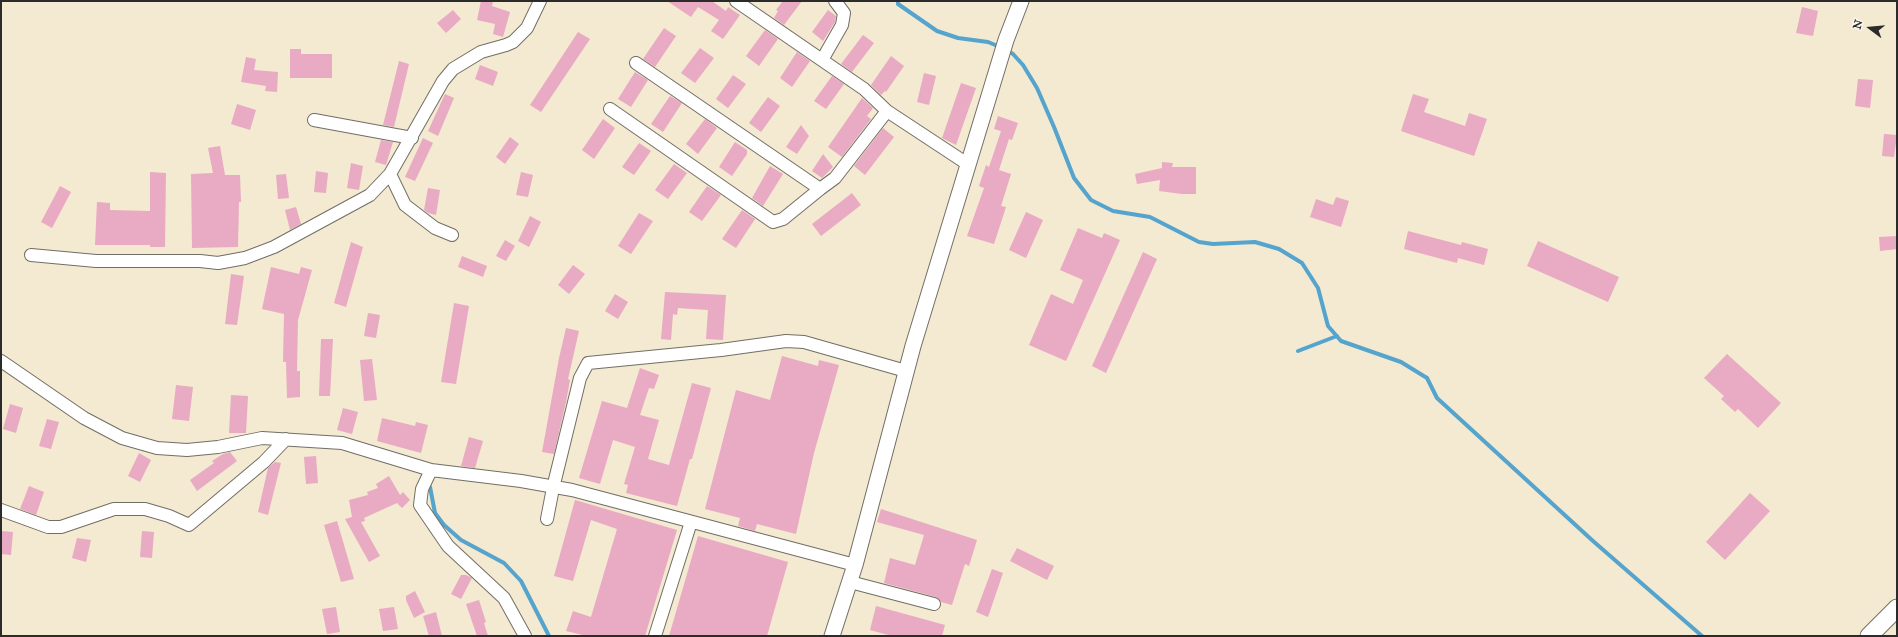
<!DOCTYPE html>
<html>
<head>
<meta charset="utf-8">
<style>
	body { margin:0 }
	#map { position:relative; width:1898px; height:637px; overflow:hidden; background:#f4e9d1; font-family:"IM FELL Great Primer",serif }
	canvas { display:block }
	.frame { position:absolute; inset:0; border:2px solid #2b2b2b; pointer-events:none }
	.north { position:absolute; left:1850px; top:8px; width:40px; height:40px; -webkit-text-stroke:3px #fbf7ec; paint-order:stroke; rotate:286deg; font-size:11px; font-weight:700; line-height:16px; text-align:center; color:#2b2b2b }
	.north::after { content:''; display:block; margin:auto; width:14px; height:18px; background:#2b2b2b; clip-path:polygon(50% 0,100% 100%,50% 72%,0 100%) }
</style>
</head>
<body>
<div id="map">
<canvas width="1898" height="637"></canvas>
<div class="frame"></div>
<div class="north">N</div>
</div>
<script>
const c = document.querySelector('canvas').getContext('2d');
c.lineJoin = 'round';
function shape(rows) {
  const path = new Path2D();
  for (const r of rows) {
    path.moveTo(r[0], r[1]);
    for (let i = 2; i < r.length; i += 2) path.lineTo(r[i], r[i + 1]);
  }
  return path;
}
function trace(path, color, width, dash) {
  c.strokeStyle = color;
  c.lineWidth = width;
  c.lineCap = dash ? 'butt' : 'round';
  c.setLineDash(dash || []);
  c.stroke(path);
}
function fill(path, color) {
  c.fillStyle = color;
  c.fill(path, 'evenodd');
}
trace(shape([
	[898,1,898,4,937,31,958,38,988,42,1000,47],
	[1006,50,1013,54,1023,65,1037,88,1054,127,1074,178,1091,200,1113,211,1150,217,1199,242,1213,244,1255,242,1279,249,1302,263,1318,288,1328,326,1341,341,1401,362,1427,378,1437,398,1593,541,1702,636],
	[1298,351,1337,336],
	[430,487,435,513,444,525,461,540,504,563,521,581,549,636]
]), '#54a4ce', 4);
fill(shape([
	[481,1,493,1,492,6,510,12,503,37,493,34,495,24,477,20],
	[667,1,712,1,726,11,728,7,740,15,723,39,711,31,719,20,698,7,691,17],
	[783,1,802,1,784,25,774,18,778,11,776,10],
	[1802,7,1818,11,1813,36,1796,33],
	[453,10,461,19,446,33,437,23],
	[828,10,836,16,835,22,823,41,812,32],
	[664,28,676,36,655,67,643,59],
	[765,30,778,39,759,66,746,56],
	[578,32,590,39,541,112,530,105],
	[863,35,874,43,852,72,841,64],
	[700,48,714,58,695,83,681,73],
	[290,49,301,49,301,54,332,54,332,78,290,78],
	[797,52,810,61,792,87,780,78],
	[891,56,904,66,886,92,885,91,881,95,871,85],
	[246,57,256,59,254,70,278,72,277,92,265,91,266,86,241,82],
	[399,61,409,64,394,127,383,125],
	[480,65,498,72,493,86,475,79],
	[635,72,648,80,631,107,618,99],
	[924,73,936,76,929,105,917,102],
	[733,75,746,84,728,108,716,99],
	[832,76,844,84,826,109,814,101],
	[1858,79,1873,80,1870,108,1855,106],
	[961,83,976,88,956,145,942,138],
	[445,94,454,98,438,136,428,131],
	[1413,94,1429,99,1424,112,1465,126,1469,113,1487,119,1474,156,1401,131],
	[670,96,682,103,663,132,651,124],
	[768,97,780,106,761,132,749,123],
	[862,98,873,108,867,116,871,119,842,157,828,147],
	[237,104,256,110,250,130,231,124],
	[998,116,1018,123,1012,140,1009,139,999,170,1011,174,1001,206,1006,207,994,244,967,236,984,188,979,186,986,165,989,167,1001,131,994,129],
	[603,119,615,128,594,159,582,150],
	[705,119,717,128,698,154,686,144],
	[801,125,809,136,797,154,786,147],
	[883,128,894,137,865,175,854,166],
	[1884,134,1897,135,1894,157,1882,156],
	[510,137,519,144,505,164,496,157],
	[423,138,433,143,415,181,405,177],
	[381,140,393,142,386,165,375,162],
	[735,142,747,150,747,154,732,176,719,167],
	[639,143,651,151,634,175,622,167],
	[220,146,225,175,240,175,241,202,239,202,238,247,192,248,191,174,213,173,208,148],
	[823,154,833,167,822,178,812,171],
	[1162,162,1173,163,1172,167,1196,167,1196,194,1182,194,1159,191,1160,180,1137,184,1135,174,1162,168],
	[351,163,363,166,359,190,347,188],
	[674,164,687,173,668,199,655,190],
	[770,166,783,174,763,206,752,198],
	[316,171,328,173,326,193,314,192],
	[150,172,166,173,165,247,150,247,150,245,95,245,97,202,110,203,110,210,150,211],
	[521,172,533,175,528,197,516,195],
	[286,174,289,198,278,199,276,175],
	[60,186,71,192,52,228,41,222],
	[707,186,721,195,702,221,689,212],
	[428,188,440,190,436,215,428,213,424,210],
	[852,193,861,205,821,236,812,224],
	[1336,197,1349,201,1341,227,1310,217,1316,199,1333,205],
	[296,207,301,224,290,230,285,210],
	[742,210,755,219,736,248,722,239],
	[1026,212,1043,220,1026,258,1009,250],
	[639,213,653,221,631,254,618,246],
	[530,216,541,222,529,247,518,241],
	[1078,228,1102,238,1104,233,1120,240,1066,361,1029,345,1051,294,1073,304,1083,280,1060,270],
	[1408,231,1461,245,1462,242,1488,249,1484,265,1458,258,1457,263,1404,249],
	[1897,236,1897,249,1880,251,1879,237],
	[505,240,515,246,506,261,496,256],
	[1538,241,1619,277,1608,302,1527,266],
	[351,242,363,247,346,307,334,303],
	[1143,252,1157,259,1106,373,1092,366],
	[462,256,487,266,483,277,458,267],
	[573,265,585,274,569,294,558,285],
	[271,267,299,274,301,267,312,270,298,320,297,371,300,371,300,397,287,398,286,362,283,362,284,314,262,309],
	[231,274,244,276,237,325,225,324],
	[665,292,726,295,723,340,706,339,708,310,678,308,677,315,673,314,671,340,661,339],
	[615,294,628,302,618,319,605,311],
	[454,303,469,306,456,384,441,382],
	[368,313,380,315,376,338,364,336],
	[566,328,579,331,568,379,570,380,566,402,554,454,542,452,559,358],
	[321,339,333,339,330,396,319,396],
	[1727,354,1781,403,1758,428,1738,409,1735,412,1721,399,1724,396,1704,378],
	[782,356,818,366,819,360,839,365,814,453,796,534,757,524,755,531,738,526,740,518,705,509,736,390,770,400],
	[372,359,377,400,364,401,360,360],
	[640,368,659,375,654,389,649,388,640,415,659,420,648,459,669,465,692,383,711,388,692,459,690,459,677,506,626,493,628,485,624,484,635,447,613,440,600,484,579,478,602,401,627,408],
	[176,385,193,387,189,421,172,419],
	[231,395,248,396,246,433,229,433],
	[10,404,23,408,16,433,3,429],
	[343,408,358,412,352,434,337,430],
	[382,418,415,426,416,422,428,425,421,453,377,441],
	[47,419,59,422,51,449,39,446],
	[469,437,483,441,475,468,461,466],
	[230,452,237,461,197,491,190,480,214,463,212,461,223,454],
	[139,453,151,460,140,482,128,476],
	[316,456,318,483,306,484,304,457],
	[275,462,281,463,268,515,258,512,268,468],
	[389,476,400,495,403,492,410,500,402,508,397,503,364,518,365,521,361,522,380,556,369,562,345,519,352,517,349,500,368,495,367,492,378,488,376,484],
	[29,486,44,492,36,515,20,509],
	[1750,493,1770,511,1725,560,1706,542],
	[575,500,677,530,645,636,587,636,566,631,573,611,591,617,617,529,591,520,573,581,554,576],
	[881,509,977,540,969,566,965,564,952,605,941,602,936,597,884,583,890,558,915,565,924,535,877,522],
	[337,521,354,579,341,582,324,525],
	[1,531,13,532,11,555,1,554],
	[142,531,154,532,152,558,140,557],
	[698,536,788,562,767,636,669,636],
	[77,538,91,540,86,562,72,558],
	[1017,548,1054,566,1047,580,1010,561],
	[992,569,1003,573,988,617,976,612],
	[461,575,466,575,472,578,461,599,451,594],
	[415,591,425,612,414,618,406,600,406,596],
	[479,600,486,622,484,623,488,636,477,636,466,604],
	[876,606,945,625,942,636,892,636,870,630],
	[336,607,340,632,327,634,322,609],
	[394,607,398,629,383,631,379,609],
	[436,612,442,636,429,636,423,616]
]), '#e9aac3');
const minor = shape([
	[736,1,864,89,887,111,969,165],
	[822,60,842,25,844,13,835,1],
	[636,63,820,189,835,178,887,111],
	[610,109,773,222,783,219,820,189],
	[314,120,412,138],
	[390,174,405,205,435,228,452,235],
	[31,255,96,261,200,261,218,263,245,258,274,247,370,195,390,174,443,81,453,69,481,52,506,45,513,42,527,28,540,1],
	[1,361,84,418,122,438,157,448,187,450,218,447,262,438,342,443,431,470,521,481,572,490,855,565],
	[431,470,422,489,420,505,448,546,504,598,525,636],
	[1,510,48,527,61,527,114,509,145,509,169,516,189,525,264,462,286,439],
	[547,519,553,488,580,378,588,363,721,350,786,341,804,342,906,371],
	[850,582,934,604],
	[655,636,691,522]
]);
const tertiary = shape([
	[832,636,855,565,913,346,1006,40,1021,1]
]);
const secondary = shape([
	[1869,636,1897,608]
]);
trace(minor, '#716e65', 14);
trace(tertiary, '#716e65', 17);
trace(secondary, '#716e65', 19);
trace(minor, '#fff', 12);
trace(tertiary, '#fff', 15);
trace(secondary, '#fff', 17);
</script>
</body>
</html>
